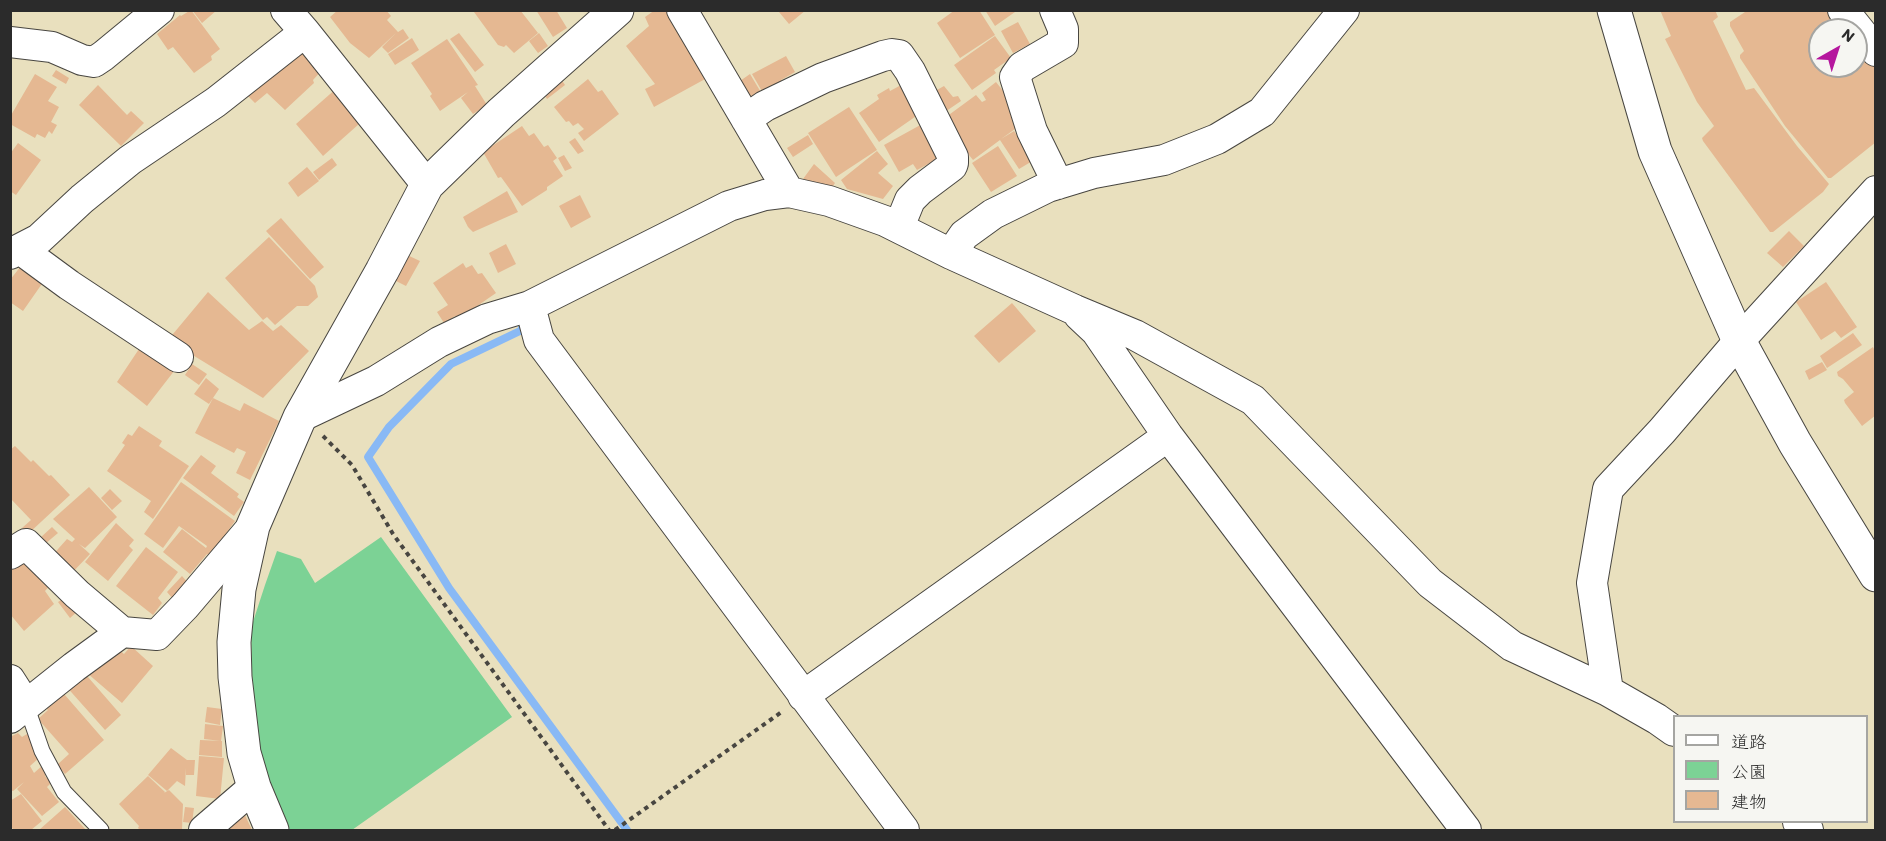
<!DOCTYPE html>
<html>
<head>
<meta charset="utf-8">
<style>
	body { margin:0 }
	#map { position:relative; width:1886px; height:841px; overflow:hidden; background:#e9e0be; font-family:Itim,"Klee One",sans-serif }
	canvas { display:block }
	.frame { position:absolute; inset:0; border:12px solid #2b2b2b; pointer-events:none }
	.legend { position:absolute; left:1673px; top:715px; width:195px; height:108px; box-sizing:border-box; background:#f6f6f2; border:2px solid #a5a5a2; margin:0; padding:8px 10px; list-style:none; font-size:18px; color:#2b2b2b }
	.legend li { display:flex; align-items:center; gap:12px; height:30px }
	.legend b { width:30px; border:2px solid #a5a5a2 }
	.north { position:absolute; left:1808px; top:18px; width:60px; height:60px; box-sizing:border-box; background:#f6f6f2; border:2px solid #a5a5a2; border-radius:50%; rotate:39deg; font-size:16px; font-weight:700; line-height:24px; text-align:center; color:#2b2b2b }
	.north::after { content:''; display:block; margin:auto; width:21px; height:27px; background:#b5179e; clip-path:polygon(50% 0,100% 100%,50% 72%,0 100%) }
</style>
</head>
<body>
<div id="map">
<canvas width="1886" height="841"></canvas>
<div class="frame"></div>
<ul class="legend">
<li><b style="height:8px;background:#fff"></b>道路</li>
<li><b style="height:16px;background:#7cd295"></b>公園</li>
<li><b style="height:16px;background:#e5b892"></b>建物</li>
</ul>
<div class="north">N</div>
</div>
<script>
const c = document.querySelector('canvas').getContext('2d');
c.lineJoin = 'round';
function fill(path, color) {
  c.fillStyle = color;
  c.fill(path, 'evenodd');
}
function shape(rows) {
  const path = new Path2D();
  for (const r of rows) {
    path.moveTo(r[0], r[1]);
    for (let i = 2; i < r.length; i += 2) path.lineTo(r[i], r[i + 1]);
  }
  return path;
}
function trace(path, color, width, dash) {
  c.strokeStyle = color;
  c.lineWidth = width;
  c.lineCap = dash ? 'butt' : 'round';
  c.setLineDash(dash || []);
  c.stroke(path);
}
fill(shape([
	[381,537,512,717,352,830,285,830,263,780,253,712,251,628,265,585,277,551,301,559,315,583]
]), '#7cd295');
trace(shape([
	[522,320,522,330,451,364,389,427,368,457,449,588,627,830]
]), '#89b9f5', 8);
fill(shape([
	[191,10,220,49,211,56,212,60,194,73,173,47,168,50,157,34,180,15,181,16],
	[192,10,217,10,202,23],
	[338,10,386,10,391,16,387,20,398,32,403,29,409,38,388,53,382,47,396,33,369,58,350,43,330,17],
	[476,10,520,10,538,33,514,53,506,45,504,47,498,45,474,12],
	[536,10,556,10,567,28,553,37],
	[655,10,666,10,689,40,707,78,654,107,645,89,655,84,626,46,649,26,645,17],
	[781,10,806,10,789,24,779,12],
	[955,10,979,10,995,35,960,58,937,23],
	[985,10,1015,10,1015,12,995,26],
	[1660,10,1715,10,1718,17,1713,21,1746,90,1754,88,1797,146,1829,184,1823,192,1773,232,1770,232,1703,141,1702,138,1714,126,1697,102,1665,39,1671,36],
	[1748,10,1830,10,1848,30,1820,30,1820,66,1856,66,1856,41,1876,66,1876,142,1831,178,1828,178,1785,126,1740,58,1740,55,1744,51,1730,26,1730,22],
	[1018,22,1030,44,1013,53,1001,31],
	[459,33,484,65,475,72,450,39],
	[539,33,548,46,538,53,529,41],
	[995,36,1011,58,994,70,996,73,972,90,954,65],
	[412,38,419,50,395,65,388,54],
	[447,39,478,85,475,86,487,105,473,114,461,98,468,92,440,111,430,96,432,94,411,63],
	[308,51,323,69,313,80,314,83,285,110,267,93,255,103,245,93,294,52],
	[786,56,795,72,781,80,782,83,763,93,752,74],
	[56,70,69,78,66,84,52,76],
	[35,74,57,87,48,101,59,107,51,122,57,125,52,134,49,131,45,138,37,134,35,138,10,124,10,117],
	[750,74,762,94,752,100,740,81],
	[559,76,565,85,547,99,541,89],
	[588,79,598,92,602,90,619,114,584,141,578,133,584,129,578,123,573,126,569,121,566,122,554,107],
	[996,82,1015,106,1015,129,1001,139,1014,131,1034,160,1019,169,1000,140,973,160,953,135,946,117,976,95,982,102,986,100,982,93],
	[903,84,922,112,879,142,859,113,879,99,877,95,889,88,890,91],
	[98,85,127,115,131,111,144,123,121,146,79,105],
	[944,86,953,97,958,96,961,101,939,116,928,95],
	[338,87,349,111,359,124,323,156,296,124],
	[849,107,877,150,836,177,808,133],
	[924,123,943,156,917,170,913,164,899,172,884,145],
	[522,126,529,136,534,133,544,147,548,145,557,158,553,161,563,176,547,187,547,190,522,206,501,177,498,178,483,152],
	[808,135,813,144,793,157,787,148],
	[575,138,584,151,578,154,569,142],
	[18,143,41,160,16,195,10,191,10,154],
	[998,146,1017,176,991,192,972,163],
	[877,151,888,164,878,173,893,186,883,199,847,189,841,180],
	[564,155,572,168,565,171,558,158],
	[332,158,337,165,319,180,313,172],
	[814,164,835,183,831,189,803,179],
	[307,167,319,181,298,197,288,183],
	[507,191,518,212,473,232,468,227,463,217],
	[580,195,591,217,571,228,559,206],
	[281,218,324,267,310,279,266,231],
	[1789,231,1804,246,1783,267,1767,253],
	[269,237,315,286,318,297,308,306,297,306,275,325,267,317,263,320,225,278],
	[506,244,516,264,498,273,489,253],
	[405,254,420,261,406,286,392,279],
	[24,262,46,278,23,311,10,302,10,280],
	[463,263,466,268,472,265,478,274,482,273,496,293,457,320,455,316,444,323,437,312,448,305,433,283],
	[1826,282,1857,327,1841,338,1835,331,1821,340,1796,302],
	[208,292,249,330,262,321,273,331,281,325,309,351,263,398,168,340],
	[1012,303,1036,331,999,363,974,336],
	[1853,333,1862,345,1827,368,1820,356],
	[141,346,178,366,147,406,117,382],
	[1873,347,1876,353,1876,415,1862,426,1845,403,1844,400,1854,392,1843,379,1838,376,1837,372],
	[1822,362,1827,370,1809,380,1805,371],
	[192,364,207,374,199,385,185,375],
	[206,378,219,389,209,404,194,394],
	[213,398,240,411,244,403,279,421,250,480,236,473,246,452,237,448,234,453,195,433],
	[139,426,162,441,159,446,189,466,153,519,144,512,151,501,107,471,125,445,122,443,128,434,132,436],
	[15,446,31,462,33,460,49,476,51,475,70,495,28,534,22,528,31,520,10,498,10,450],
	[201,455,216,466,211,473,239,494,237,497,244,502,234,516,183,478],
	[181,482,235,521,210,556,207,554,190,574,163,552,182,529,206,548,207,546,179,526,163,548,144,534],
	[89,487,117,517,85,548,79,544,90,554,69,576,50,558,67,539,72,542,75,539,53,519],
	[110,489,122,501,112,510,101,498],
	[116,523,134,540,129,546,133,550,108,581,85,562],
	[52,527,58,533,45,544,40,538],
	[146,547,178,572,158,598,162,603,153,615,116,586],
	[25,553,54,581,45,591,54,604,24,631,10,614,10,564],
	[182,576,189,584,173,599,167,592],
	[69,595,79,610,70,618,58,602],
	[131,646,153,666,122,703,87,673,117,648,124,654],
	[81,669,121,715,105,730,64,684],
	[58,687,104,740,65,774,57,765,69,754,38,719,48,710,45,707],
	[207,707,222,709,220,725,205,722],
	[205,724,223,726,221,741,204,739],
	[18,733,22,737,27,734,33,741,40,757,30,766,34,773,43,765,49,771,45,776,51,783,47,787,59,802,42,816,17,789,24,782,13,791,10,790,10,734,12,736],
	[200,740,222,741,222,757,199,755],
	[171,748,187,760,195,760,194,775,186,775,186,768,185,786,177,781,167,791,148,775],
	[199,756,224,758,220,799,196,796],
	[148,776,165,792,164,793,169,790,183,804,182,830,140,830,138,828,139,826,119,804],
	[21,794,42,821,31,830,14,830,10,826,10,801],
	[65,807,86,830,39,830],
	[185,807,194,808,192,823,183,822],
	[243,811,252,830,222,830]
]), '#e5b892');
const lane = shape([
	[26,705,42,751,64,792,101,830]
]);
const street = shape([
	[286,10,305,32],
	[682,10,789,192],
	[1055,10,1063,29,1063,43,1022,67,1015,77,1032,131,1058,184],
	[1843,10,1876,51],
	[10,42,52,47,82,60,94,62,103,56,159,10],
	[746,119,765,106,823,78,883,56,892,54,899,55,910,71,953,157,953,163,952,166,920,190,910,200,899,227],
	[20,249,69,285,178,357],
	[10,254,39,239,82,199,130,160,216,102,305,32,427,185],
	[951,254,964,235,993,214,1048,187,1094,173,1164,160,1217,139,1262,112,1344,10],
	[530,306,539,340,904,830],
	[1079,315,1096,331,1168,436,1466,830],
	[300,417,376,381,439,342,487,319,530,306,729,206,765,195,789,192,829,201,885,221,951,254,1075,310,1135,335,1253,400,1430,583,1512,646,1608,691,1657,719,1674,731],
	[10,554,26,544,77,594,122,632],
	[10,680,26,705],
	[1608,691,1592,583,1608,489,1662,431,1739,341,1876,191],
	[803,696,1168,436],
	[10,718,74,667,122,632,157,635,185,606,253,526],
	[1798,822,1808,830],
	[204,830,254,787]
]);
const secondary = shape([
	[1614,10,1655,151,1739,341,1795,443,1876,575],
	[272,830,254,787,244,753,235,677,234,642,239,589,253,526,300,417,382,271,427,185,501,113,617,10]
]);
trace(lane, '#484641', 17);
trace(street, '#484641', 32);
trace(secondary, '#484641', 35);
trace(shape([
	[323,436,352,465,393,534,609,830],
	[615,830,783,711]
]), '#484641', 4, [4.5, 4.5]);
trace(lane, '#fff', 15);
trace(street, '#fff', 30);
trace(secondary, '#fff', 33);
</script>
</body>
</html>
